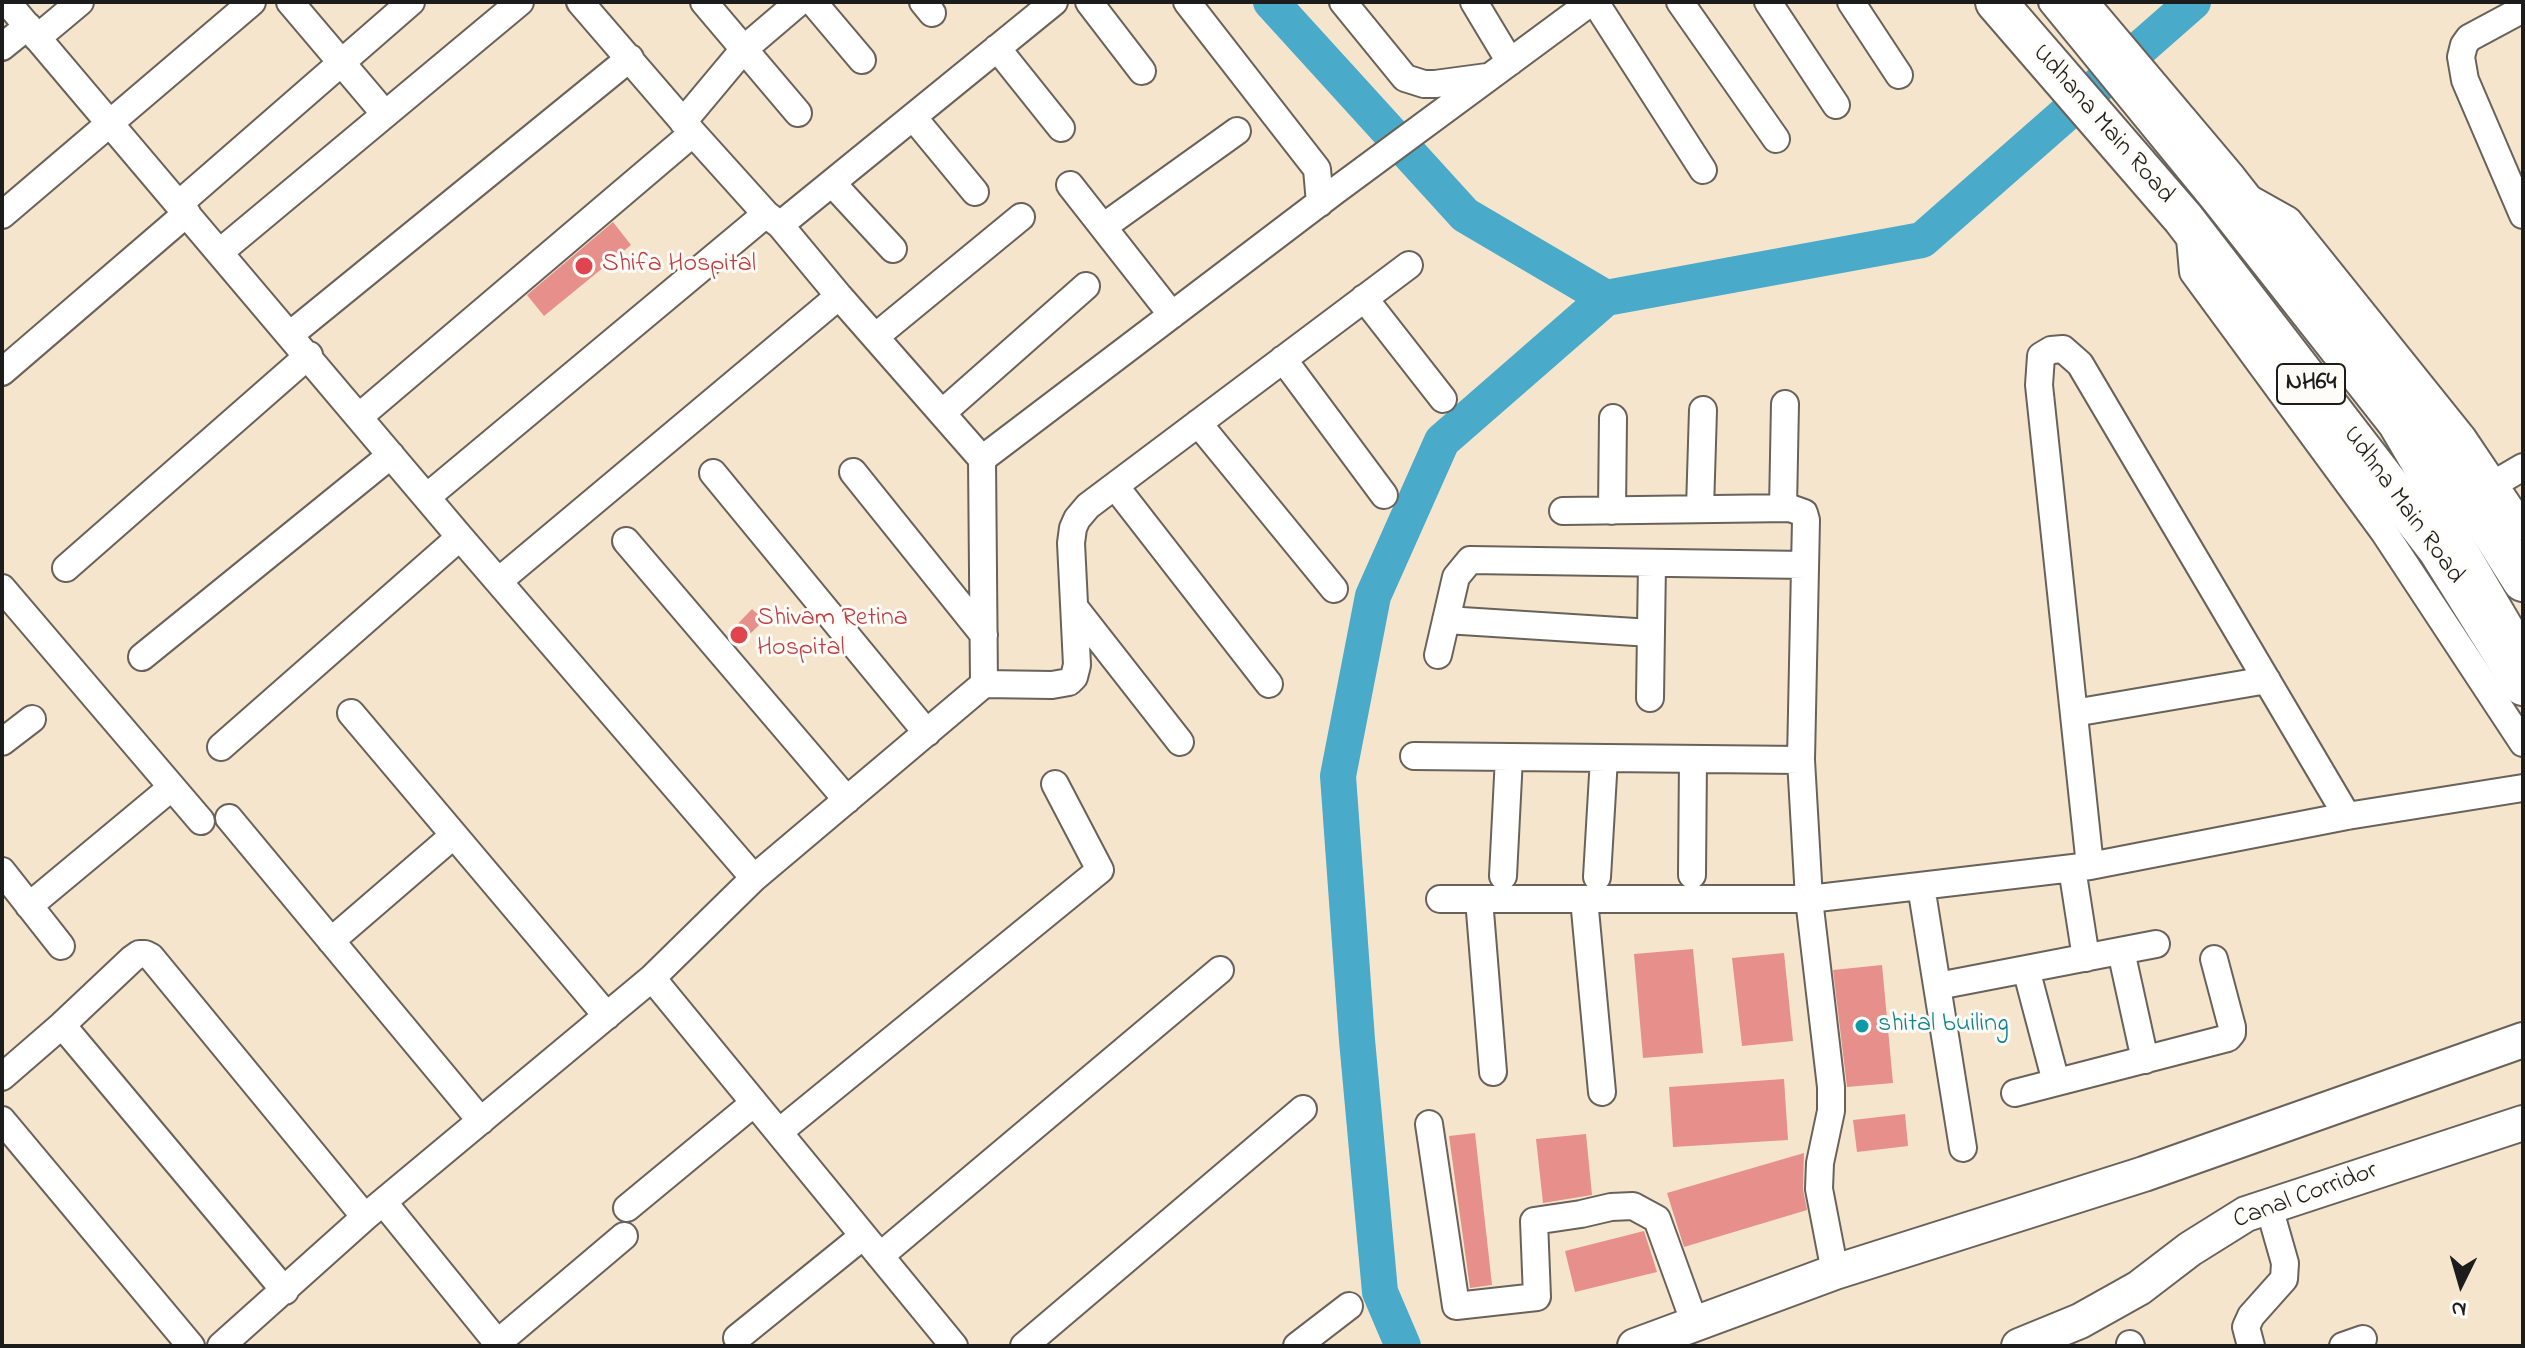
<!DOCTYPE html>
<html>
<head>
<meta charset="utf-8">
<style>
	body { margin:0 }
	#map { position:relative; width:2525px; height:1348px; overflow:hidden; background:#f5e5cd; font-family:"Indie Flower",sans-serif }
	canvas { display:block }
	.frame { position:absolute; inset:0; border:4px solid #1c1c1c; pointer-events:none }
	.north { position:absolute; left:2421px; top:1244px; width:80px; height:80px; -webkit-text-stroke:6px #fdfcf7; paint-order:stroke; rotate:185deg; font-size:22px; font-weight:700; line-height:32px; text-align:center; color:#1c1c1c }
	.north::after { content:''; display:block; margin:auto; width:28px; height:36px; background:#1c1c1c; clip-path:polygon(50% 0,100% 100%,50% 72%,0 100%) }
</style>
</head>
<body>
<div id="map">
<canvas width="2525" height="1348"></canvas>
<div class="frame"></div>
<div class="north">N</div>
</div>
<script>
const c = document.querySelector('canvas').getContext('2d');
c.lineJoin = 'round';
function shape(rows) {
  const path = new Path2D();
  for (const r of rows) {
    path.moveTo(r[0], r[1]);
    for (let i = 2; i < r.length; i += 2) path.lineTo(r[i], r[i + 1]);
  }
  return path;
}
function trace(path, color, width, dash) {
  c.strokeStyle = color;
  c.lineWidth = width;
  c.lineCap = dash ? 'butt' : 'round';
  c.setLineDash(dash || []);
  c.stroke(path);
}
function fill(path, color) {
  c.fillStyle = color;
  c.fill(path, 'evenodd');
}
function label(font, color, halo, rows, align = 'center') {
  c.font = font + ' "Indie Flower",sans-serif';
  c.lineWidth = 6;
  c.setLineDash([]);
  c.textBaseline = 'middle';
  c.strokeStyle = halo;
  c.fillStyle = color;
  for (const [text, x, y, turn = 0] of rows) {
    c.save();
    c.translate(x, y);
    c.rotate((+turn || 0) * Math.PI / 180);
    c.textAlign = isNaN(turn) ? turn : align;
    if (halo) c.strokeText(text, 0, 0);
    c.fillText(text, 0, 0);
    c.restore();
  }
}
trace(shape([
	[1271,2,1465,215,1606,298,1922,240,2193,2],
	[1403,1346,1380,1292,1357,1040,1338,776,1373,596,1442,441,1606,298]
]), '#49aac9', 36);
fill(shape([
	[613,222,631,245,544,316,527,295],
	[752,609,764,620,737,647,727,635],
	[1693,949,1703,1053,1643,1058,1634,954],
	[1784,953,1793,1041,1742,1046,1732,958],
	[1882,965,1893,1083,1847,1087,1833,970],
	[1784,1079,1788,1140,1673,1147,1669,1087],
	[1905,1114,1908,1146,1857,1152,1853,1120],
	[1475,1133,1492,1285,1470,1288,1449,1136],
	[1586,1134,1592,1195,1543,1203,1536,1139],
	[1804,1153,1803,1189,1807,1210,1684,1247,1667,1193],
	[1644,1231,1657,1272,1575,1292,1565,1251]
]), '#e78f8a');
const minor = shape([
	[7,2,460,537,754,878],
	[290,2,385,114],
	[580,2,693,133,766,214,780,225,839,296,982,459],
	[704,2,798,113],
	[813,2,862,60],
	[923,2,932,13],
	[1089,2,1142,71],
	[1187,2,1317,169,1320,203],
	[1343,2,1405,78,1424,84,1435,84,1487,77],
	[1474,2,1510,62],
	[1595,2,1703,170],
	[1680,2,1776,139],
	[1768,2,1836,105],
	[1851,2,1899,75],
	[2052,2,2214,200,2392,426,2520,644],
	[2523,9,2469,38,2464,45,2461,57,2465,80,2523,215],
	[37,38,80,2],
	[2,47,28,26],
	[997,48,1061,128],
	[913,117,975,192],
	[683,122,744,49,799,2],
	[832,183,893,249],
	[1070,185,1172,315],
	[2247,197,2288,220,2463,438,2523,527],
	[179,204,411,2],
	[2,215,252,2],
	[780,225,1054,2],
	[1103,227,1237,131],
	[2189,227,2193,272,2384,532,2523,743],
	[220,252,520,2],
	[1364,298,1443,399],
	[291,334,630,58],
	[875,337,1021,217],
	[1283,359,1384,495],
	[2,372,187,213],
	[942,413,1086,286],
	[360,416,693,133],
	[1198,423,1334,589],
	[853,472,984,635],
	[713,473,927,733],
	[2494,484,2523,467],
	[1115,486,1269,684],
	[428,496,766,214],
	[1783,508,1785,404],
	[1700,509,1703,410],
	[1563,511,1790,508,1804,513,1806,520,1801,760,1809,899,1831,1087,1831,1111,1820,1163,1819,1189,1835,1272],
	[1612,511,1613,418],
	[626,541,847,800],
	[66,568,309,355],
	[500,580,839,296],
	[2,588,201,821],
	[1075,608,1180,742],
	[1446,620,1651,633],
	[1438,655,1456,577,1470,560,1805,565],
	[142,657,391,455],
	[984,684,1052,685,1069,682,1074,677,1077,665,1071,543,1073,528,1077,519,1088,506,1409,265],
	[1650,698,1652,563],
	[351,713,607,1016],
	[2074,713,2267,680],
	[2,742,32,719],
	[221,747,460,537],
	[1414,756,1801,760],
	[229,818,481,1121],
	[2090,866,2039,385,2041,356,2051,350,2063,349,2080,364,2347,816],
	[2072,868,2086,958],
	[2,871,61,946],
	[1692,875,1693,759],
	[1503,876,1509,757],
	[1597,877,1604,758],
	[1921,886,1963,1148],
	[1440,899,1809,899,2090,866,2347,816,2523,788],
	[1479,899,1493,1072],
	[1584,899,1602,1092],
	[29,906,172,787],
	[331,941,454,835],
	[2121,951,2145,1060],
	[2026,969,2056,1082],
	[652,978,954,1346],
	[1938,986,2156,944],
	[62,1025,285,1291],
	[2,1077,62,1025,132,959,139,954,145,954,151,957,365,1217],
	[2015,1093,2228,1038,2232,1033,2232,1027,2214,959],
	[2,1120,191,1346],
	[1429,1124,1456,1306,1537,1297,1534,1221,1581,1214,1611,1207,1633,1206,1657,1219,1695,1324],
	[779,1132,1100,870,1055,784],
	[384,1203,500,1346],
	[627,1208,754,1103],
	[880,1256,1220,970],
	[737,1338,863,1236],
	[2130,1344,2131,1346],
	[221,1346,365,1217,652,978,754,878,984,684,982,459,1335,191,1591,2],
	[494,1346,624,1236],
	[1024,1346,1303,1109],
	[1297,1346,1349,1306],
	[2251,1346,2246,1327,2251,1316,2284,1279,2285,1263,2269,1207],
	[2343,1346,2363,1339]
]);
const major = shape([
	[1635,1346,1835,1272,2144,1174,2523,1040],
	[2019,1346,2080,1321,2139,1288,2190,1249,2246,1214,2523,1123]
]);
const highway = shape([
	[1996,2,2183,218,2438,549,2523,685],
	[2076,2,2227,181,2450,465,2523,581]
]);
trace(minor, '#68625a', 30);
trace(major, '#68625a', 38);
trace(highway, '#68625a', 44);
trace(minor, '#fff', 26);
trace(major, '#fff', 34);
trace(highway, '#fff', 40);
for (const [x, y, r, color] of [
	[584,266,10,"#e0444e"],
	[739,635,10,"#e0444e"],
	[1862,1026,8,"#0f9aa8"]
]) {
  const dot = new Path2D();
  dot.arc(x, y, r, 0, 2 * Math.PI);
  c.fillStyle = color;
  c.fill(dot);
  trace(dot, '#fdfcf7', 3);
}
for (const [x, y, w] of [
	[2311,384,68]
]) {
  const box = new Path2D();
  box.roundRect(x - w / 2, y - 20, w, 40, 6);
  c.fillStyle = '#fdfcf7';
  c.fill(box);
  trace(box, '#1c1c1c', 2);
}
label('bold 24px', '#1c1c1c', null, [
	["NH64",2311,384]
]);
label('26px', '#1c1c1c', '#fdfcf7', [
	["Udhana Main Road",2102,125,49],
	["Udhna Main Road",2402,506,54],
	["Canal Corridor",2306,1197,-20]
]);
label('26px', '#be3a42', '#fdfcf7', [
	["Shifa Hospital",602,266],
	["Shivam Retina",757,620],
	["Hospital",757,650]
], 'left');
label('26px', '#0d838f', '#fdfcf7', [
	["shital builing",1878,1026]
], 'left');
</script>
</body>
</html>
